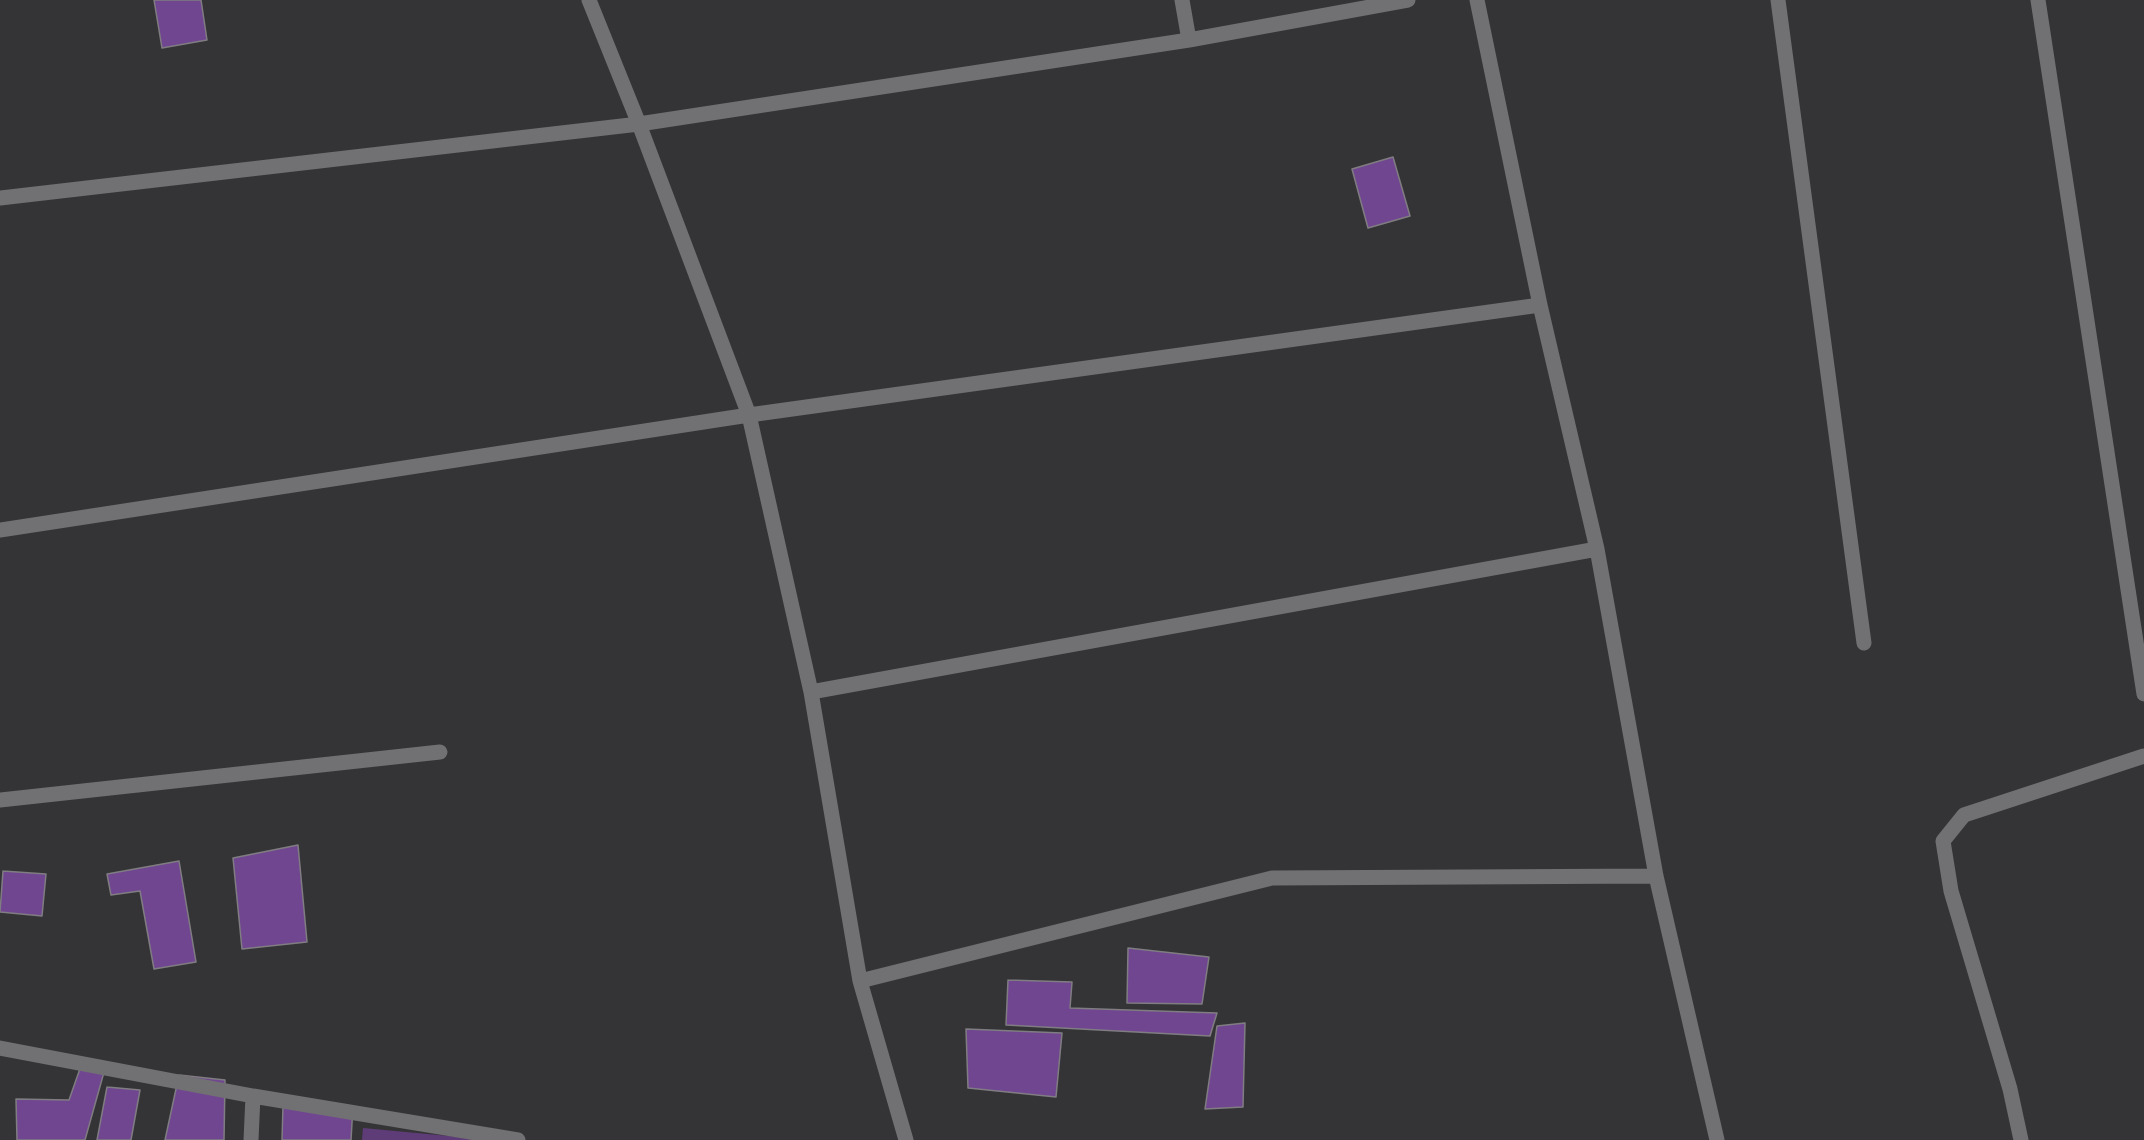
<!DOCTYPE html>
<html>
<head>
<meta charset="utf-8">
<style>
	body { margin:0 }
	canvas { display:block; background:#343336 }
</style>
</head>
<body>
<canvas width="2144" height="1140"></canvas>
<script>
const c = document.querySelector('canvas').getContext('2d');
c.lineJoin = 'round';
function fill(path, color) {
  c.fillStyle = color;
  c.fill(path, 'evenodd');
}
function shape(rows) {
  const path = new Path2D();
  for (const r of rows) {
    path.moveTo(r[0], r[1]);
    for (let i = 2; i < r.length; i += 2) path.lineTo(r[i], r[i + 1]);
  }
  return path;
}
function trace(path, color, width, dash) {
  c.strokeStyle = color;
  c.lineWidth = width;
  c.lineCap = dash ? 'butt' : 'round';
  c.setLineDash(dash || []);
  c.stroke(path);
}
fill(shape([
	[363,1128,492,1140,362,1140]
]), '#5e3c78');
const building = shape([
	[154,0,201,0,207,40,162,48,154,0],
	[1393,157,1410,216,1368,228,1352,169,1393,157],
	[298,845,307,942,242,949,233,858,298,845],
	[179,861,196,962,154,969,140,891,111,895,107,874,179,861],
	[3,871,46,874,42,916,0,912,3,871],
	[1128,948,1209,957,1202,1004,1127,1003,1128,948],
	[1008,980,1072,982,1070,1008,1217,1013,1210,1036,1006,1025,1008,980],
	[1245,1023,1243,1107,1205,1109,1217,1026,1245,1023],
	[966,1029,1062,1033,1056,1097,968,1088,966,1029],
	[82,1063,106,1065,85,1140,17,1140,16,1099,69,1100,82,1063],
	[179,1075,225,1080,224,1140,165,1140,179,1075],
	[107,1087,140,1090,131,1140,97,1140,107,1087],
	[283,1105,353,1106,351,1140,282,1140,283,1105]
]);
fill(building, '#714691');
trace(building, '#7f7d81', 1.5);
trace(shape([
	[589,0,639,124,749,415,811,692,860,981,906,1140],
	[1182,0,1189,40],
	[1477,0,1540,305,1597,549,1656,876,1717,1140],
	[1778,0,1864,643],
	[2038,0,2144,694],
	[0,198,639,124,1189,40,1408,0],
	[0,530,749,415,1540,305],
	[811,692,1597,549],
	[0,800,440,752],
	[860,981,1272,878,1656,876],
	[0,1048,253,1096,518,1140],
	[251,1140,253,1096],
	[2021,1140,2010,1089,1951,891,1943,841,1964,815,2144,756]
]), '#717072', 15);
</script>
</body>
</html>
